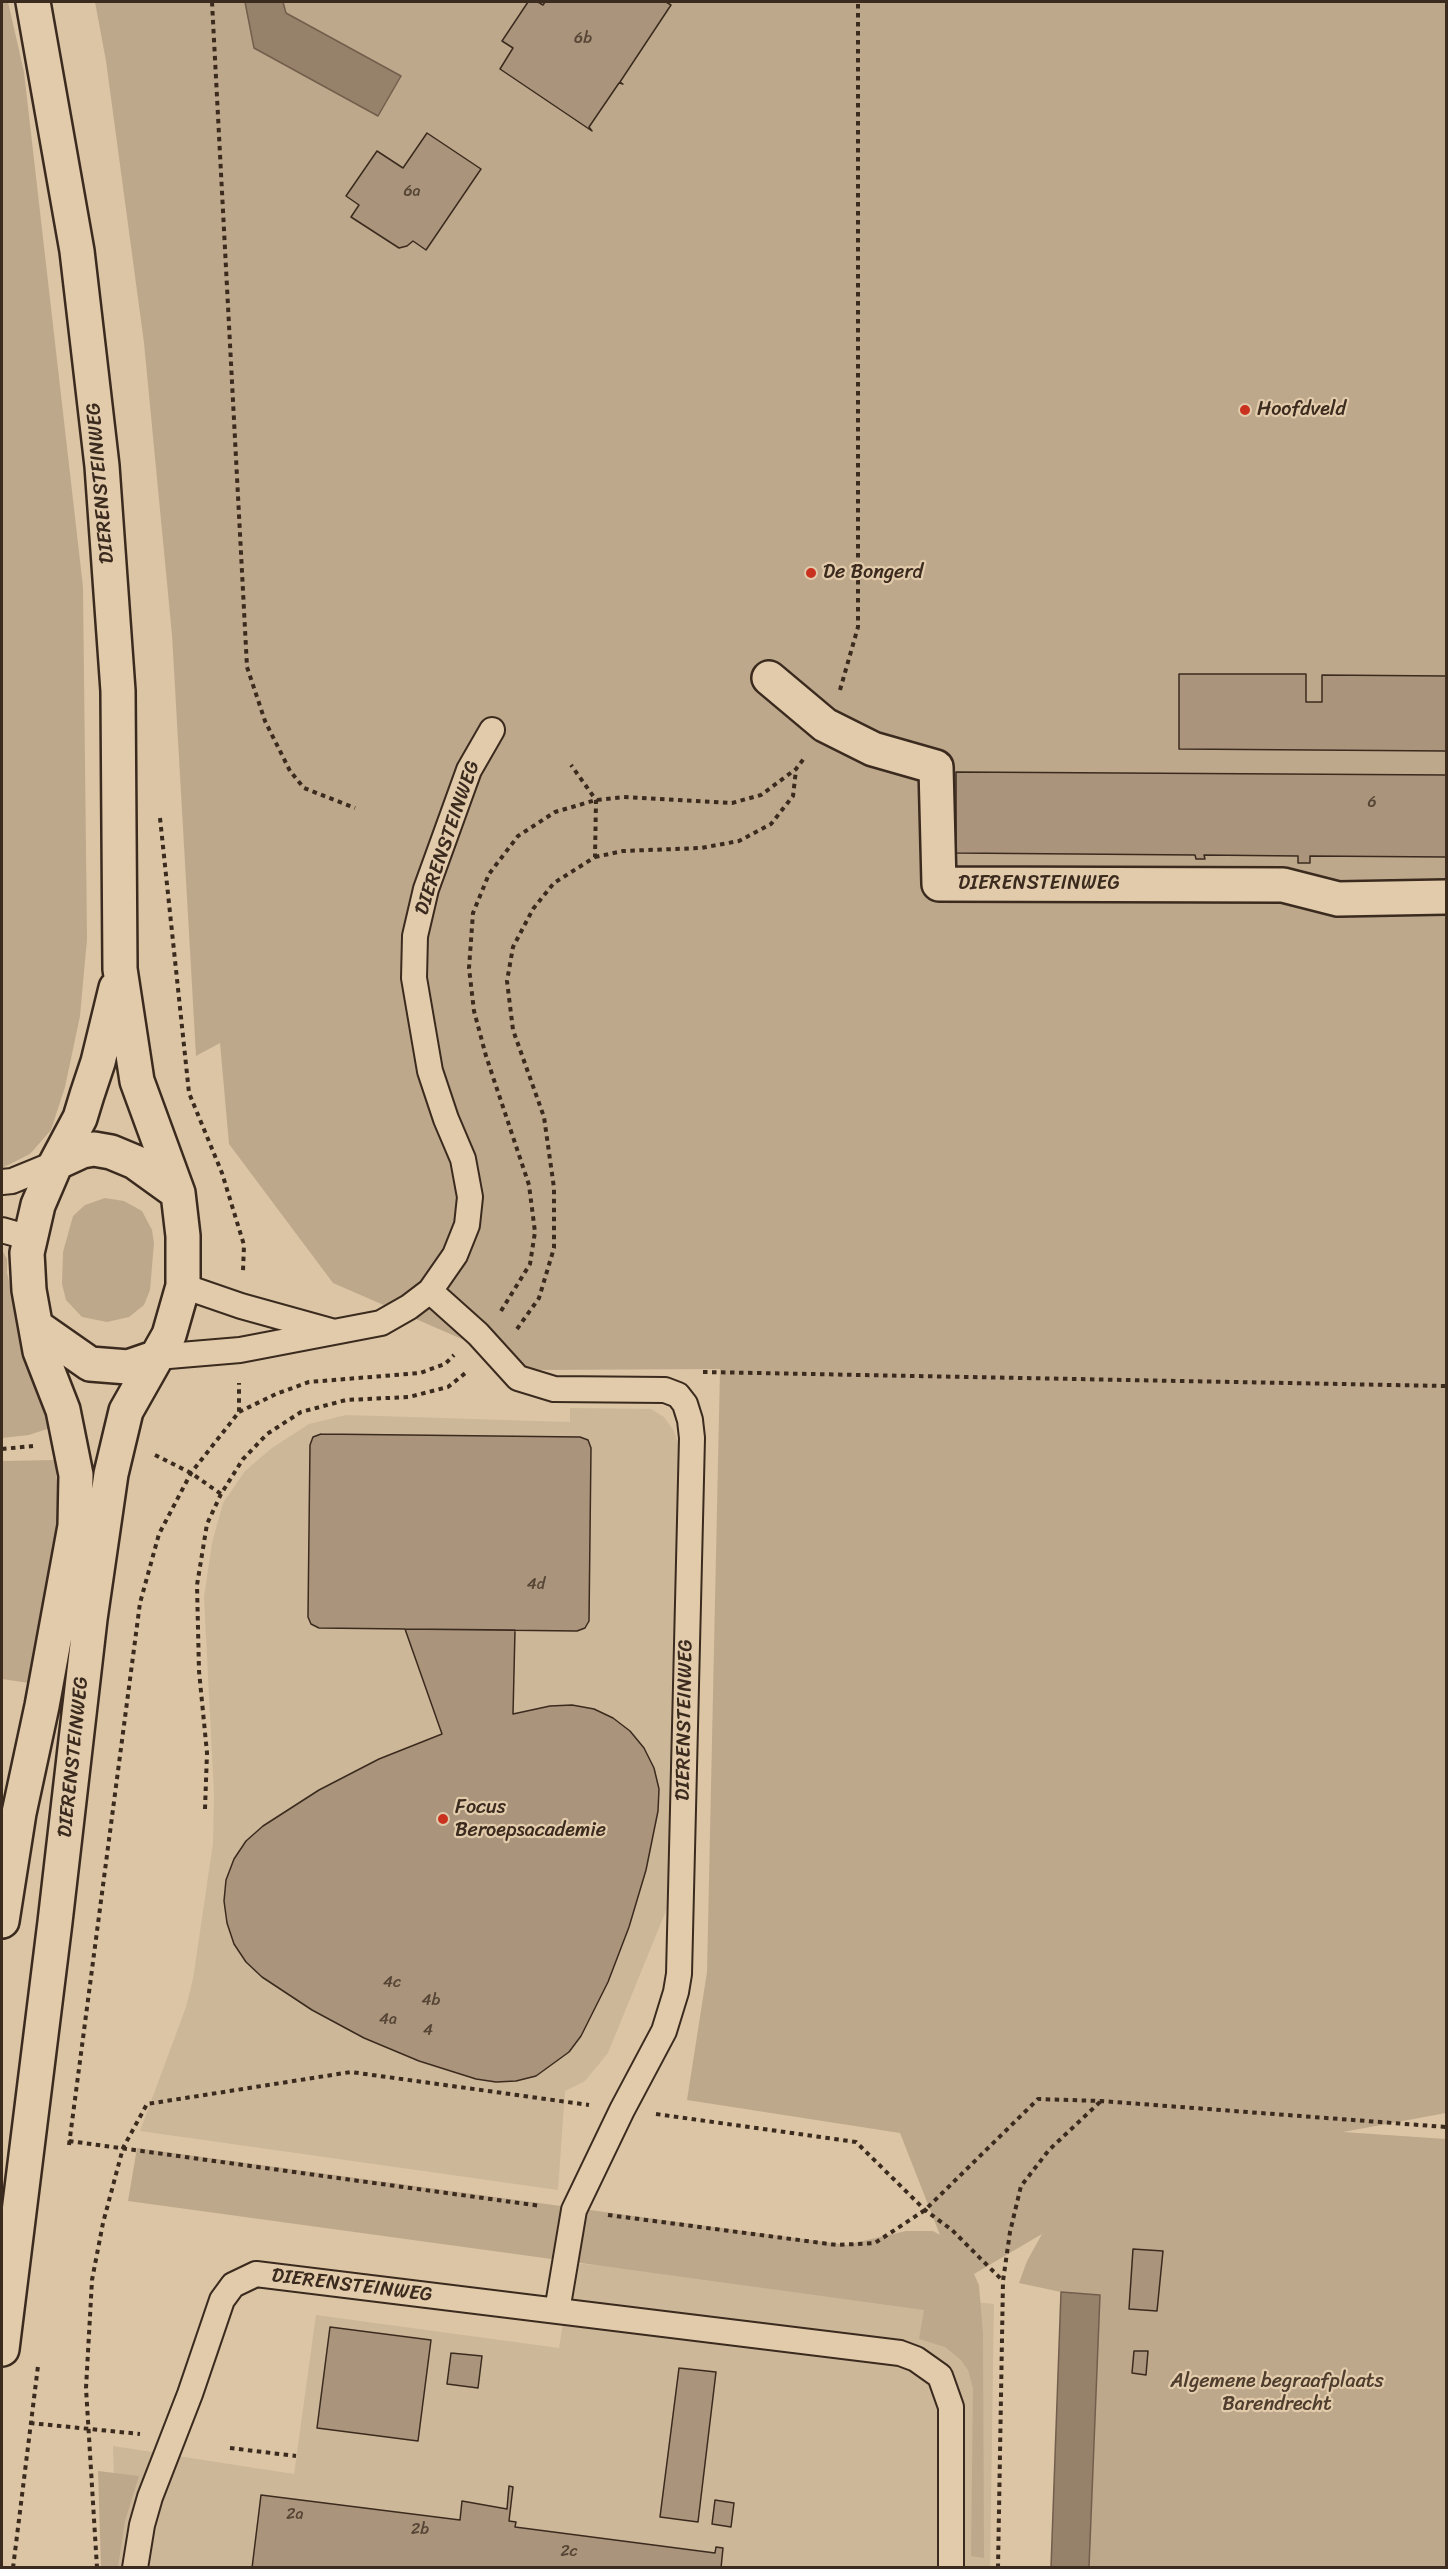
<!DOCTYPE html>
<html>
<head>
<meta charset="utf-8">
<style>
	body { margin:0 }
	#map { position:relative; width:1448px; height:2569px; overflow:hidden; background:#dbc5a5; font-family:Sriracha,sans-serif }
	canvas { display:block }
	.frame { position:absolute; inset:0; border:3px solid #3b2a1e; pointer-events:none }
</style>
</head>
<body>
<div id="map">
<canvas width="1448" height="2569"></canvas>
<div class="frame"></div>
</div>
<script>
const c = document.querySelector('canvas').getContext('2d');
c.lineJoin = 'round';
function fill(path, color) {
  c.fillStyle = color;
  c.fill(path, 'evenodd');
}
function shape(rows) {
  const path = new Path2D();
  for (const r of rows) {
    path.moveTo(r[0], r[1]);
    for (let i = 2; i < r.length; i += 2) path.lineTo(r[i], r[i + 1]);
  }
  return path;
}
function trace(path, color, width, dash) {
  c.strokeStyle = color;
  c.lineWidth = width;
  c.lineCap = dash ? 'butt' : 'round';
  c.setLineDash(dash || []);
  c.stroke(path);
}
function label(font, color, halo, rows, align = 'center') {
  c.font = font + ' Sriracha,sans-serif';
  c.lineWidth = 4.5;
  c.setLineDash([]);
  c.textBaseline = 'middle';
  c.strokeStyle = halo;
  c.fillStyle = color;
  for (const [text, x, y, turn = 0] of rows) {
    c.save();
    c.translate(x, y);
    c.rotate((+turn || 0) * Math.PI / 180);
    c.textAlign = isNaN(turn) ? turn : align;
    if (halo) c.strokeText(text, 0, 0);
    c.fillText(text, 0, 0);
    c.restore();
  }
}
fill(shape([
	[570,1408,651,1409,664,1417,674,1431,679,1446,672,1896,608,2053,585,2081,565,2091,558,2190,140,2131,186,2007,193,1979,213,1843,214,1794,204,1597,212,1543,223,1503,245,1471,272,1448,309,1424,346,1415,570,1422],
	[573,2263,994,2304,990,2567,108,2568,116,2533,113,2446,294,2474,316,2315,559,2348]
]), '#ccb799');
fill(shape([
	[2,2,8,2,24,72,83,587,87,939,80,1016,65,1087,51,1130,30,1154,2,1168],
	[95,2,1446,2,1446,2113,1343,2132,1446,2139,1446,2567,1086,2567,1091,2524,1100,2295,1061,2292,1019,2283,1027,2261,1042,2234,974,2274,979,2285,983,2335,984,2558,971,2556,973,2388,968,2370,960,2359,945,2347,919,2339,924,2310,128,2201,137,2148,846,2245,906,2231,933,2231,940,2235,900,2133,687,2100,707,1972,720,1369,533,1370,333,1283,229,1144,220,1043,196,1056,172,635,144,343,106,61],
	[105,1198,124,1201,142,1211,152,1230,154,1243,150,1290,144,1305,129,1317,107,1322,82,1317,66,1300,62,1284,63,1252,73,1216,85,1205],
	[2,1250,7,1259,7,1273,19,1325,53,1427,29,1435,2,1438],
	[55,1460,62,1540,34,1675,29,1683,2,1679,2,1461],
	[98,2471,139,2476,125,2521,118,2567,101,2567]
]), '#bea88c');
const water = shape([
	[245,2,283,2,286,13,401,76,378,116,254,48,245,2],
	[1061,2292,1100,2295,1089,2567,1051,2567,1061,2292]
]);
fill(water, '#96816a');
trace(water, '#725e4c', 1.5);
const building = shape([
	[528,2,538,2,543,5,545,2,666,2,671,5,620,82,623,84,619,83,589,127,592,131,500,69,513,48,502,41,528,2],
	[427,133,481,169,426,250,413,241,407,246,399,248,351,217,359,205,346,196,377,151,403,168,427,133],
	[1179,674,1306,674,1306,702,1322,702,1322,675,1446,676,1446,751,1179,749,1179,674],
	[956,772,1446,775,1446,857,1310,856,1310,863,1298,863,1298,856,1204,855,1205,859,1196,859,1195,855,956,853,956,772],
	[321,1434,580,1437,588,1440,591,1448,589,1621,585,1628,577,1631,319,1628,311,1624,308,1617,310,1445,313,1437,321,1434],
	[405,1629,515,1630,513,1714,550,1706,572,1705,594,1709,613,1718,630,1731,644,1748,654,1768,659,1789,658,1811,646,1870,629,1927,608,1982,581,2036,569,2052,536,2076,516,2081,496,2082,476,2079,419,2061,364,2038,312,2010,262,1977,246,1962,234,1944,227,1923,224,1901,226,1880,234,1859,246,1841,263,1826,319,1790,379,1759,442,1734,405,1629],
	[1133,2249,1163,2251,1157,2311,1129,2309,1133,2249],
	[330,2327,431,2340,418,2441,317,2428,330,2327],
	[1134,2351,1148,2351,1146,2375,1132,2373,1134,2351],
	[451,2353,482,2356,478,2388,447,2384,451,2353],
	[679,2368,716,2372,698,2522,660,2517,679,2368],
	[509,2486,513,2487,509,2521,516,2522,515,2527,715,2553,716,2547,723,2548,721,2568,252,2568,261,2495,460,2520,462,2501,507,2509,509,2486],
	[715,2500,734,2503,731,2527,712,2524,715,2500]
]);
fill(building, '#aa957c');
trace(building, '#3b2a1e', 1.5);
const lane = shape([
	[2,1182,12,1181,56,1163],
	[2,1230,30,1238],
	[183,1286,241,1306,331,1331],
	[430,1291,478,1334,518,1378,554,1389,665,1390,678,1395,685,1404,690,1420,692,1438,679,1974,676,1992,664,2031,622,2110,574,2210,557,2311],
	[157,1357,240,1350,381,1323,409,1307,430,1291,455,1255,467,1225,470,1197,463,1159,446,1119,430,1071,414,978,415,936,426,889,469,770,492,730],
	[135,2568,142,2525,150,2497,190,2394,222,2300,233,2285,256,2274,900,2353,916,2359,940,2376,951,2407,951,2568]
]);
const street = shape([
	[769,678,825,725,873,749,936,767,939,884,1283,885,1338,899,1446,897]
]);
const secondary = shape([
	[56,1163,82,1151,94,1149,111,1152,135,1162,178,1193],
	[37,1327,90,1364,128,1367,157,1357],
	[2,1921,19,1813,42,1706,75,1526,76,1475,63,1410,40,1351,29,1290,27,1253,38,1205,56,1163,80,1118,87,1095,98,1062,116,988],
	[2,2349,55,1922,90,1619,111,1474,126,1411,169,1335,183,1286,183,1236,178,1193,137,1081,120,969,118,691,102,466,77,251,33,2]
]);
trace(lane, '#3b2a1e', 28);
trace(street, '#3b2a1e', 38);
trace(secondary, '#3b2a1e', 38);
trace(shape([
	[212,2,247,667,265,721,290,771,304,788,355,808],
	[840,690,858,627,858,2],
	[160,818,189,1093,222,1173,244,1245,243,1271],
	[595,857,623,851,701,848,739,841,771,824,793,796,796,770],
	[501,1311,530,1264,535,1232,529,1185,486,1056,474,1011,469,968,473,913,489,874,518,836,555,812,596,800,624,797,732,803,761,795,796,769,805,757],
	[517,1329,539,1298,554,1248,554,1188,544,1117,513,1030,507,981,513,947,533,909,554,883,595,857,596,800,571,765],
	[703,1372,1446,1386],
	[239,1412,276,1394,309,1382,420,1373,445,1364,454,1355],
	[2,1449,33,1446],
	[155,1455,191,1473,221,1494],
	[205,1809,207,1753,199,1671,197,1585,207,1524,221,1494,243,1459,267,1434,301,1412,346,1400,409,1397,448,1387,468,1371],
	[656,2114,856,2142,925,2210,952,2230,1003,2281],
	[69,2141,541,2206],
	[69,2145,140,1603,159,1534,191,1473,239,1412,239,1383],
	[608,2215,837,2245,875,2243,925,2210,1038,2099,1101,2101,1446,2127],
	[30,2423,140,2434],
	[230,2448,296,2456],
	[13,2568,38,2366],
	[97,2568,86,2388,92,2280,103,2223,123,2148,147,2104,351,2072,589,2105],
	[998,2568,1003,2281,1010,2232,1021,2186,1049,2150,1101,2101]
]), '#3b2a1e', 4, [4.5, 4.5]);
trace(lane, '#e2cbab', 24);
trace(street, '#e2cbab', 33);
trace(secondary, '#e2cbab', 33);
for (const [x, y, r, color] of [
	[1245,410,6,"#c8321e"],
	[811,573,6,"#c8321e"],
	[443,1819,6,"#c8321e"]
]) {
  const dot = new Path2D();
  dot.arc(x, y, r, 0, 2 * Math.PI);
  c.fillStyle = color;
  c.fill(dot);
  trace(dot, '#e2cbab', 2);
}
label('16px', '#574536', null, [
	["6b",583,39],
	["6a",412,192],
	["6",1372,803],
	["4d",536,1585],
	["4c",392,1983],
	["4b",431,2001],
	["4a",388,2020],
	["4",428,2031],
	["2a",295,2515],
	["2b",420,2530],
	["2c",569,2552]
]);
label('20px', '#3b2a1e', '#e2cbab', [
	["Hoofdveld",1257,410],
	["De Bongerd",823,573],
	["Focus",455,1808],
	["Beroepsacademie",455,1831]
], 'left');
label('20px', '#3b2a1e', '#e2cbab', [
	["DIERENSTEINWEG",101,483,-95],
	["DIERENSTEINWEG",448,838,-71],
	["DIERENSTEINWEG",1039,884],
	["DIERENSTEINWEG",685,1720,-89],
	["DIERENSTEINWEG",74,1757,-84],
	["DIERENSTEINWEG",352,2286,7]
]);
label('20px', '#4f3d2e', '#e2cbab', [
	["Algemene begraafplaats",1277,2382],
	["Barendrecht",1277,2405]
]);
</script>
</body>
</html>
